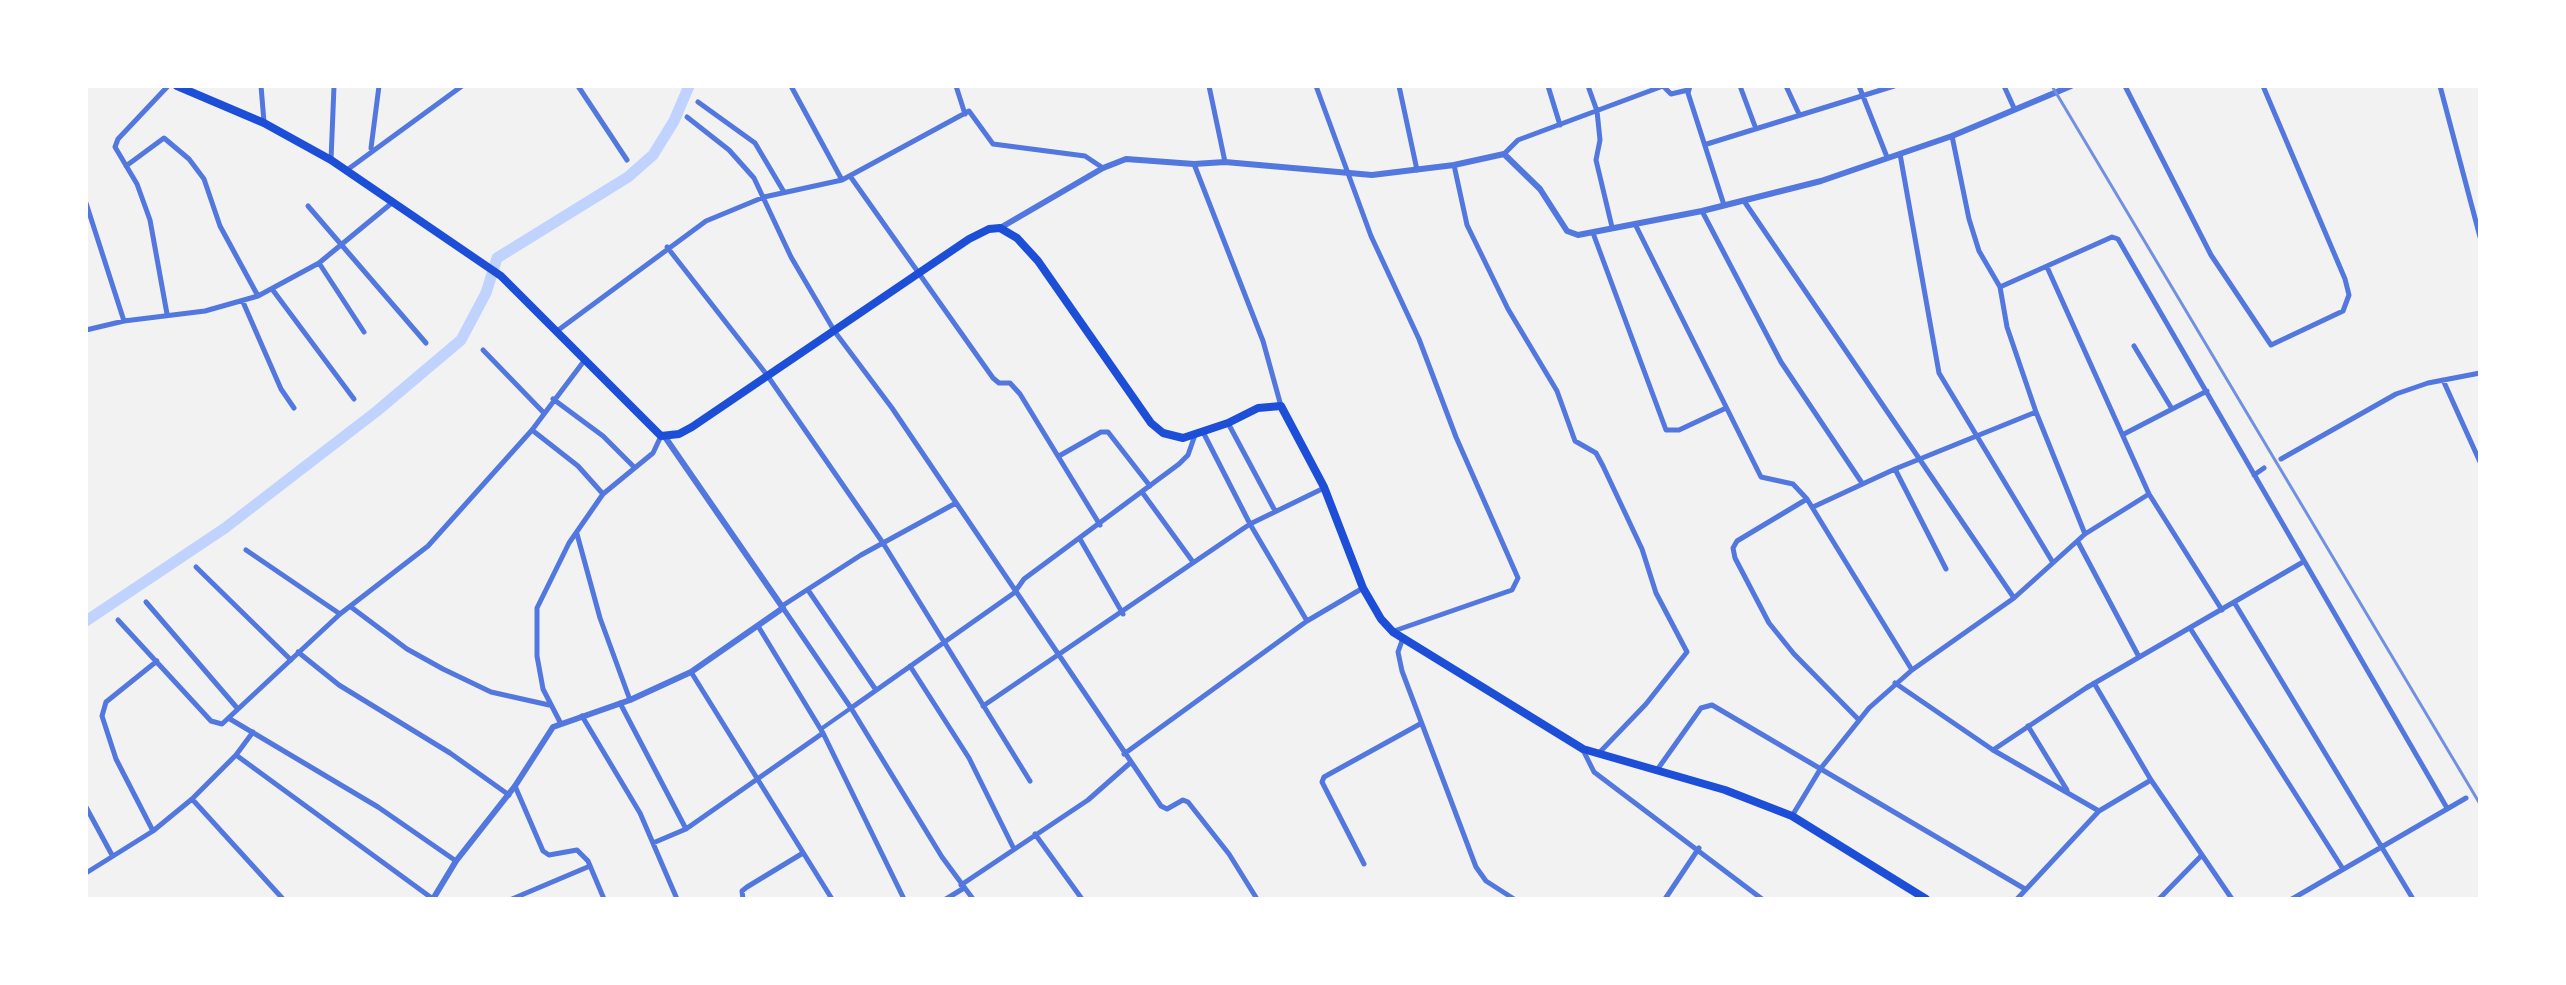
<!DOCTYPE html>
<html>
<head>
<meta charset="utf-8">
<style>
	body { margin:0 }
	#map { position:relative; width:2566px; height:985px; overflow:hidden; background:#f2f2f2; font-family:Karla,sans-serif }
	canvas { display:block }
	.frame { position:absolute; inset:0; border:88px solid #fff; pointer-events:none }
</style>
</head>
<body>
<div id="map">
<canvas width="2566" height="985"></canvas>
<div class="frame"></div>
</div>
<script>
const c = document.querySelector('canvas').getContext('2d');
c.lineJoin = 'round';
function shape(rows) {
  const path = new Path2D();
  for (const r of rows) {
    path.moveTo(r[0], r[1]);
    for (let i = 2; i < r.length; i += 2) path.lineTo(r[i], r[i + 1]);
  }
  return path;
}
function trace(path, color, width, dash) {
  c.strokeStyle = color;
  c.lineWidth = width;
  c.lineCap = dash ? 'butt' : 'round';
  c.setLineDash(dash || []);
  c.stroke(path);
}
trace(shape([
	[86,621,225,528,377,411,461,340,486,293,497,258,628,177,653,155,674,121,689,86]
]), '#bfd3fe', 11);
trace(shape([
	[821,729,851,708]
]), '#5277de', 4);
trace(shape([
	[261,86,264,122],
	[578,86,627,160],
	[791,86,842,180],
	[956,86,965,114],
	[1209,86,1225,162],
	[1316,86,1371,236,1419,339,1456,437,1518,578,1512,590,1394,631],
	[1399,86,1417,170],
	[1548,86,1560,125],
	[1588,86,1597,111,1600,140,1596,160,1612,227],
	[1663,86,1671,94,1688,90],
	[1690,86,1688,93,1724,205],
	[1740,86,1756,129],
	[1786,86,1799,114],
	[1859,86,1887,157],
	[2004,86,2014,108],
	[2125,86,2211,255,2271,345,2343,311,2349,295,2345,279,2263,86],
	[2440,86,2480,237],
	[698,102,755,143,784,192],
	[687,117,729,150,754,178,791,257,835,332,892,408,1161,806,1167,809,1183,800,1188,802,1229,854,1257,899],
	[1707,144,1894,86],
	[371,148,379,86],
	[1504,154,1518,140,1663,86],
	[1900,154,1939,373,2052,561],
	[331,160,334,86],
	[1194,164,1263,341,1281,406],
	[1454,165,1467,225,1508,309,1557,391,1575,441,1596,453,1603,466,1642,549,1656,593,1687,652,1646,704,1598,754],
	[126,166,164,138,189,159,204,179,220,226,258,296],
	[347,170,462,86],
	[850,176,993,378,999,383,1010,383,1020,394,1100,525],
	[1744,201,2014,598],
	[86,203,124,321],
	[308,206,426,343],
	[1702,211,1781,362,1862,483],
	[1635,224,1761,477,1793,484,1807,499,1912,670],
	[1593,233,1666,430,1679,430,1724,409],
	[667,247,767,375,883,543,1030,781],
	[319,263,364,332],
	[2047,267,2149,494,2222,610],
	[2000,287,2112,237,2118,239,2447,808],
	[272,289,354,399],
	[243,302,281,389,294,408],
	[167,314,150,220,137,184,115,147,118,139,168,86],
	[86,330,124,321,205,311,258,296,319,263,393,202],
	[557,331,706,221,764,197,842,180,969,111,993,144,1085,156,1103,168],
	[2134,346,2172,409],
	[483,350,543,412],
	[2443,380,2480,462],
	[553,399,603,436,634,467],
	[1228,423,1274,509],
	[532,430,578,466,603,494],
	[1203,432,1250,524,1307,621],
	[2124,434,2207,391],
	[1059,456,1101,432,1108,432,1150,486],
	[2281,459,2396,394,2428,383,2480,373],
	[1895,469,1946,569],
	[2254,475,2264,468],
	[1142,492,1193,562],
	[1807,499,1737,541,1733,548,1735,558,1769,623,1794,654,1859,720],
	[1813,507,1895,469,2036,412],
	[577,534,600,618,630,700],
	[2085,534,2149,494],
	[1080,539,1123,614],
	[2078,542,2139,657],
	[246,550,340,614],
	[196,567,291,660],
	[808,590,876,690],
	[146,602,238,709],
	[2234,602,2413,899],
	[782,606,861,555,956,503],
	[351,607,407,649,443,669,491,692,549,705],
	[783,608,851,708,942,857,973,899],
	[118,620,211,721,222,724,340,614,428,546,532,430,584,361],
	[758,626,823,733,904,899],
	[2190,628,2343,869],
	[1403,638,1398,652,1402,671,1476,867,1486,881,1514,899],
	[298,652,339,685,450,753,509,795],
	[910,666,969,758,1014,849],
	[691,672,832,899],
	[1895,683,1993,750,2099,811],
	[2094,683,2151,780,2232,899],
	[620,703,686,829],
	[983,706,1250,524,1324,488],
	[851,708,1014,593,1024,579,1179,464,1188,455,1195,435],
	[582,716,640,813,677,899],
	[230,719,378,807,456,861],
	[560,722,543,689,537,656,537,608,569,543,603,494,653,453,661,436],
	[2028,726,2067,790],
	[1583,750,1594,772,1762,899],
	[1993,750,2086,688,2303,562],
	[1124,754,1307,621,1363,588],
	[236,755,433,899],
	[1657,770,1701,708,1712,705,2025,889],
	[515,786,543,851,549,855,577,850,588,861,604,899],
	[192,799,283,899],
	[86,807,112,855],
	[1792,816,1821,768,1869,708,1912,670,2014,598,2085,534,2036,412,2007,327,2000,287,1979,251,1969,219,1952,136],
	[153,831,116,759,102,716,106,702,157,661],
	[1035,834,1082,899],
	[653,843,686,829,823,733],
	[1364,864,1322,782,1324,777,1420,724],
	[86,873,153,831,192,799,236,755,253,732],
	[961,885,1088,800,1130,763],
	[512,899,590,866],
	[743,899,742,891,747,887,803,853],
	[946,899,964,888],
	[1665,899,1699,848],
	[2017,899,2099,811,2151,780],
	[2159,899,2202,855],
	[2292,899,2466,798]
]), '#5277de', 5);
trace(shape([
	[1000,228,1103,168,1126,159,1194,164,1225,162,1372,175,1454,165,1504,154,1540,189,1567,231,1578,235,1702,211,1821,181,1952,136,2071,86],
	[433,899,456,861,515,786,553,727,630,700,691,672,783,608,665,437]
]), '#5277de', 6);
trace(shape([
	[177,86,264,123,331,160,501,276,661,436,679,434,692,427,969,239,989,229,1000,228,1017,238,1038,261,1151,423,1163,433,1183,438,1228,423,1258,408,1281,406,1324,487,1363,588,1381,619,1393,632,1583,749,1725,790,1792,816,1926,899]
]), '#1d4ed8', 8);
trace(shape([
	[2052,86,2480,804]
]), '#7290e2', 3);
</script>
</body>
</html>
